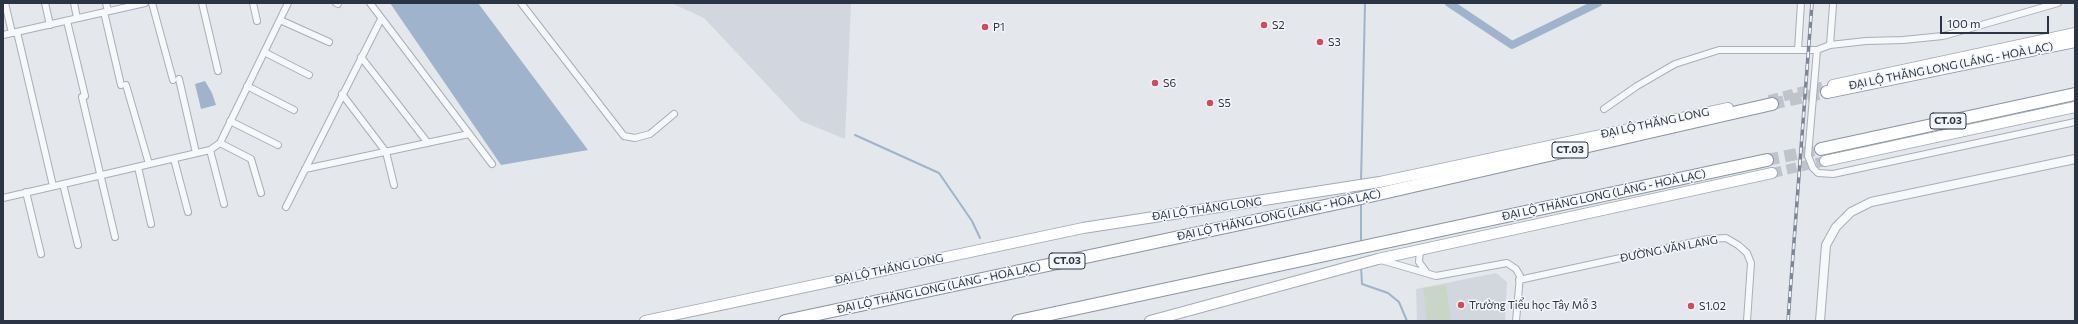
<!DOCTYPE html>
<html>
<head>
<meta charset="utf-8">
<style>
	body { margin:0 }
	#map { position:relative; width:2078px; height:324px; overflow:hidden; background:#e4e7ec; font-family:Commissioner,sans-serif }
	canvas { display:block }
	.frame { position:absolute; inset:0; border:4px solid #2b3445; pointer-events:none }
	.scale { position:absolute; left:1940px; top:16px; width:109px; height:18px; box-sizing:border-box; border:2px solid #2b3445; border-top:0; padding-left:5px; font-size:12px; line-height:14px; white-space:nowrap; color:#2b3445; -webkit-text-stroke:3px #f4f6f9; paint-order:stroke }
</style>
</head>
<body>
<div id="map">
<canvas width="2078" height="324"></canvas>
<div class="frame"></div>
<div class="scale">100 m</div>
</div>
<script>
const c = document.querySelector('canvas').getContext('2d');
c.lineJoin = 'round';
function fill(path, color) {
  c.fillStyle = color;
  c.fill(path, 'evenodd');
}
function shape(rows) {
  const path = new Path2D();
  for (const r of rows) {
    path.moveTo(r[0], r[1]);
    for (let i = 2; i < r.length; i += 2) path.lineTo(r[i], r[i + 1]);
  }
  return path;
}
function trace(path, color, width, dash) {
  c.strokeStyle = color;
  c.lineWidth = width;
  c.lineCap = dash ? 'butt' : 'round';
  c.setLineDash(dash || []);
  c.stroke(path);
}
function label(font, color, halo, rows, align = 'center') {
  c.font = font + ' Commissioner,sans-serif';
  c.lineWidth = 3;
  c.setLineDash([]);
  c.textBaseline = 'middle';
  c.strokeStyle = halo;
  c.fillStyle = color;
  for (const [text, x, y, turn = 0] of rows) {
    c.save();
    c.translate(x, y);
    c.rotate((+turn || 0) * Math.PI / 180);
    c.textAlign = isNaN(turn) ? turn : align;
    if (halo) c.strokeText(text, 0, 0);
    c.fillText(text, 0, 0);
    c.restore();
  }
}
fill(shape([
	[671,3,851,3,845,139,801,121,704,18],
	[1496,273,1507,282,1505,321,1417,321,1416,289]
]), '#d2d6de');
fill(shape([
	[1446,285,1451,321,1427,321,1423,288]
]), '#c9d6c5');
fill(shape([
	[390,3,478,3,588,150,501,165],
	[205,81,212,93,216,105,201,109,195,84]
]), '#9fb4cc');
trace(shape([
	[855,135,939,173,972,221,980,238],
	[1361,182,1365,3],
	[1361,244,1361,202],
	[1361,266,1362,284,1388,293,1399,302,1407,321]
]), '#9fb4cc', 2);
trace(shape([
	[1449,3,1512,45,1598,3]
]), '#9fb4cc', 8);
trace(shape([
	[1769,100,1825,86],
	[1772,173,1825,161]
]), '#bfc3cb', 10, [10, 5]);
trace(shape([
	[1772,104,1827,92],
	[1767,160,1821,149]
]), '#bfc3cb', 12, [12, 6]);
const minor = shape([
	[5,3,12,33],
	[45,3,50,25],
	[74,3,77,18],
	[106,3,108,11],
	[152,3,173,80],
	[202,3,218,71],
	[253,3,257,21],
	[336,3,338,4],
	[370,3,492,164],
	[521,3,624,136,635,138,650,134,674,114],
	[104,12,121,85],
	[280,20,329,42],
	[67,21,85,96],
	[17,32,53,186],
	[3,35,145,3],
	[1830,45,1833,5],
	[1798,50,1801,3],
	[1817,50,1808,156,1813,168,1818,173,1833,174,2075,122],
	[264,52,309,75],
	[361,57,428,143],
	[179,79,196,153],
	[126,85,149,164],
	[247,86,294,110],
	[342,94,386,152,394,185],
	[82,97,115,237],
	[1604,109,1637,86,1675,64,1719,50,1817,50,1830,45,1866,41,1903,40,1943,36,2058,3],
	[230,121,278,145],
	[220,143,251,159,261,193],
	[210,150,224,204],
	[174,159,188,212],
	[138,167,151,224],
	[305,169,469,134],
	[63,184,78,245],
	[26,192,41,254],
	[3,198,210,150,220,143,288,3],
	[286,207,381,19],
	[1420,250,1419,262,1427,273],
	[1381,260,1436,276,1507,263,1516,269,1520,276,1516,321],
	[1519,280,1708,239,1726,238,1738,245,1747,253,1751,263,1747,321]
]);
const tertiary = shape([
	[1820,321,1826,245,1836,227,1851,212,1871,202,2075,159]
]);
const primary = shape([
	[1833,85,2075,33],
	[1825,161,2075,107],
	[645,321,1083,228,1380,182,1728,108],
	[1150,321,1378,259,1772,173]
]);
const motorway = shape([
	[1827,92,2075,41],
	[1821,149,2075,94],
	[785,321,1348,201,1772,104],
	[1018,321,1767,160]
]);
trace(minor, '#a9aeb7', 8);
trace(tertiary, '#a9aeb7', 10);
trace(primary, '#a3abb8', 12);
trace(motorway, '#8b94a3', 14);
trace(minor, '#f7f8fa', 6);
trace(tertiary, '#f7f8fa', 8);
trace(primary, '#fff', 10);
trace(motorway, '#fff', 12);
const rail = shape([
	[1788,321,1812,3]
]);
trace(rail, '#7d8696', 3.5);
trace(rail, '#f4f6f9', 2, [6]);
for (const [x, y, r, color] of [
	[1264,25,4,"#d1495b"],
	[985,27,4,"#d1495b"],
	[1320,42,4,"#d1495b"],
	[1155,83,4,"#d1495b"],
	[1210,103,4,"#d1495b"],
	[1461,305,4,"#d1495b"],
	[1691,306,4,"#d1495b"]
]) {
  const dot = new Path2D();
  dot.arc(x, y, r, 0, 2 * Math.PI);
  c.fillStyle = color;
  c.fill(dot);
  trace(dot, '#f4f6f9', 1.5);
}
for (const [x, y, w] of [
	[1948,121,36],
	[1570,150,36],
	[1067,261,36]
]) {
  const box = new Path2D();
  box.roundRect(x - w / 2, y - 8, w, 16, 3);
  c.fillStyle = '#f4f6f9';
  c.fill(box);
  trace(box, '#2b3445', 1);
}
label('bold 10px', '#2b3445', null, [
	["CT.03",1948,121],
	["CT.03",1570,150],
	["CT.03",1067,261]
]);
label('11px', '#2b3445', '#f4f6f9', [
	["S2",1272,25],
	["P1",993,27],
	["S3",1328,42],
	["S6",1163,83],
	["S5",1218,103],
	["Trường Tiểu học Tây Mỗ 3",1469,305],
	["S1.02",1699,306]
], 'left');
label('11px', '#2b3445', '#f4f6f9', [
	["ĐẠI LỘ THĂNG LONG (LÁNG - HOÀ LẠC)",1951,66,-11],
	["ĐẠI LỘ THĂNG LONG",1655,123,-12],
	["ĐẠI LỘ THĂNG LONG (LÁNG - HOÀ LẠC)",1604,195,-12],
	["ĐẠI LỘ THĂNG LONG",1207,209,-8],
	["ĐẠI LỘ THĂNG LONG (LÁNG - HOÀ LẠC)",1279,215,-12],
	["ĐƯỜNG VĂN LANG",1669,249,-11],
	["ĐẠI LỘ THĂNG LONG",889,269,-12],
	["ĐẠI LỘ THĂNG LONG (LÁNG - HOÀ LẠC)",939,288,-12]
]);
</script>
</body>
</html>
